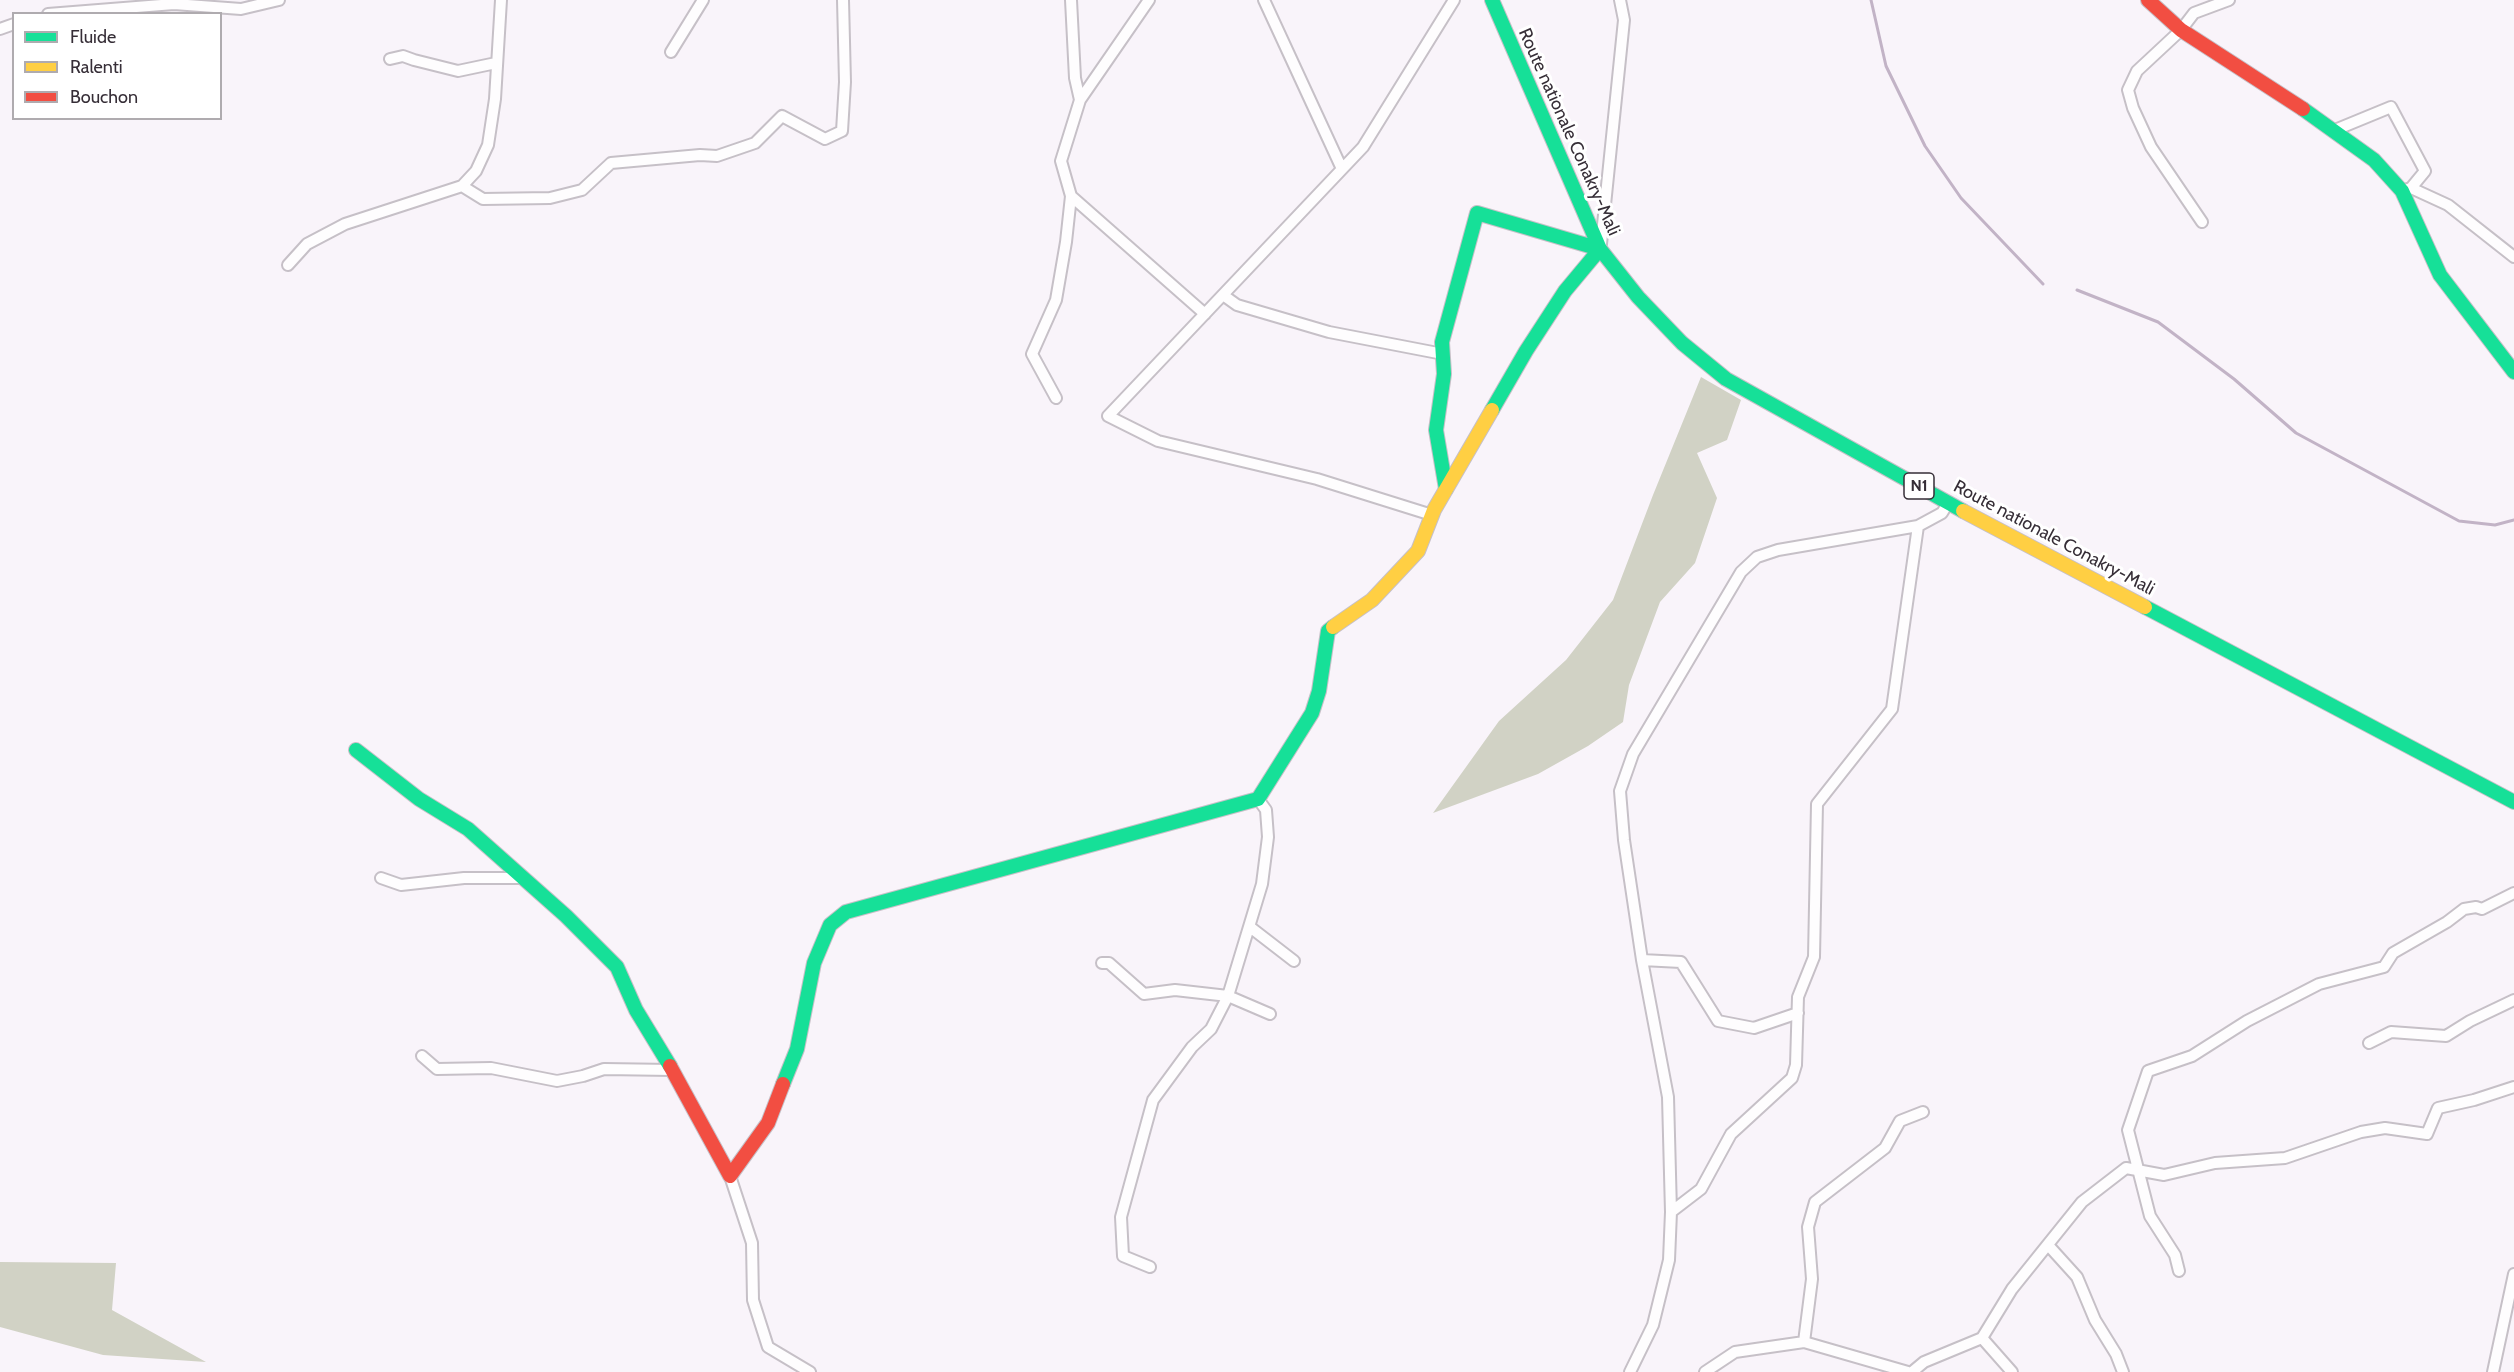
<!DOCTYPE html>
<html>
<head>
<meta charset="utf-8">
<style>
	body { margin:0 }
	#map { position:relative; width:2514px; height:1372px; overflow:hidden; background:#f9f4fa; font-family:Cabin,sans-serif }
	canvas { display:block }
	.legend { position:absolute; left:12px; top:12px; width:210px; height:108px; box-sizing:border-box; background:#fff; border:2px solid #afabaf; margin:0; padding:8px 10px; list-style:none; font-size:18px; color:#362e37 }
	.legend li { display:flex; align-items:center; gap:12px; height:30px }
	.legend b { width:30px; border:2px solid #afabaf }
</style>
</head>
<body>
<div id="map">
<canvas width="2514" height="1372"></canvas>
<ul class="legend">
<li><b style="height:8px;background:#16e098"></b>Fluide</li>
<li><b style="height:8px;background:#ffcf43"></b>Ralenti</li>
<li><b style="height:8px;background:#f24e42"></b>Bouchon</li>
</ul>
</div>
<script>
const c = document.querySelector('canvas').getContext('2d');
c.lineJoin = 'round';
function fill(path, color) {
  c.fillStyle = color;
  c.fill(path, 'evenodd');
}
function shape(rows) {
  const path = new Path2D();
  for (const r of rows) {
    path.moveTo(r[0], r[1]);
    for (let i = 2; i < r.length; i += 2) path.lineTo(r[i], r[i + 1]);
  }
  return path;
}
function trace(path, color, width, dash) {
  c.strokeStyle = color;
  c.lineWidth = width;
  c.lineCap = dash ? 'butt' : 'round';
  c.setLineDash(dash || []);
  c.stroke(path);
}
function label(font, color, halo, rows, align = 'center') {
  c.font = font + ' Cabin,sans-serif';
  c.lineWidth = 6;
  c.setLineDash([]);
  c.textBaseline = 'middle';
  c.strokeStyle = halo;
  c.fillStyle = color;
  for (const [text, x, y, turn = 0] of rows) {
    c.save();
    c.translate(x, y);
    c.rotate((+turn || 0) * Math.PI / 180);
    c.textAlign = isNaN(turn) ? turn : align;
    if (halo) c.strokeText(text, 0, 0);
    c.fillText(text, 0, 0);
    c.restore();
  }
}
fill(shape([
	[1701,377,1741,400,1727,440,1697,453,1717,498,1695,563,1660,602,1629,685,1623,722,1588,746,1538,774,1433,813,1499,721,1566,660,1613,600,1653,495],
	[0,1262,116,1263,112,1310,206,1362,103,1355,0,1327]
]), '#d1d2c5');
trace(shape([
	[1871,0,1886,66,1925,146,1961,198,2043,284],
	[2077,290,2158,322,2234,379,2296,433,2459,521,2495,525,2514,520]
]), '#c2b3c6', 3);
const street = shape([
	[1071,0,1075,78,1080,100],
	[1264,0,1342,169],
	[48,14,174,4,241,9,279,0],
	[0,29,14,24],
	[671,52,703,0],
	[390,59,403,56,414,60,458,71,496,63],
	[2335,130,2391,107,2425,171,2411,188],
	[462,186,483,199,550,198,582,190,611,163,700,155,717,156,755,143,782,116,825,139,842,131,845,82,843,0],
	[2405,190,2411,188,2448,205,2514,257],
	[1071,196,1205,314],
	[2202,222,2151,147,2133,108,2128,90,2137,71,2181,30,2194,13,2229,0],
	[1601,244,1624,20,1620,0],
	[288,265,307,244,345,224,462,186,476,171,488,145,495,99,501,0],
	[1223,295,1237,305,1329,332,1443,354],
	[1056,398,1032,354,1056,300,1066,242,1071,196,1061,161,1080,100,1149,0],
	[1432,515,1317,479,1158,441,1108,416,1363,147,1454,0],
	[381,878,401,885,464,878,523,878],
	[1250,927,1294,961],
	[1642,960,1681,962,1718,1021,1754,1028,1798,1013],
	[1102,963,1109,963,1144,994,1175,990,1228,996,1270,1014],
	[2369,1043,2391,1032,2446,1036,2470,1021,2514,1000],
	[422,1056,437,1069,491,1068,557,1081,583,1076,604,1069,672,1070],
	[730,1176,752,1243,753,1300,768,1347,810,1372],
	[1671,1212,1701,1189,1731,1134,1792,1078,1796,1065,1798,997,1814,957,1817,804,1892,709,1918,526],
	[2048,1245,2077,1277,2095,1320,2116,1354,2123,1372],
	[1150,1267,1123,1256,1121,1217,1153,1100,1192,1047,1211,1029,1228,996,1262,884,1268,837,1266,810,1258,799],
	[2179,1271,2175,1255,2150,1216,2128,1130,2148,1071,2192,1056,2247,1021,2319,984,2384,967,2393,953,2447,922,2464,909,2476,907,2482,909,2514,893],
	[1982,1338,2012,1372],
	[1804,1342,1812,1279,1808,1227,1815,1202,1885,1148,1900,1121,1923,1112],
	[1630,1372,1653,1325,1669,1260,1671,1212,1668,1097,1642,960,1624,840,1620,791,1633,754,1741,572,1757,557,1778,550,1918,526,1942,513,1948,503],
	[1705,1372,1735,1352,1804,1342,1908,1372],
	[1912,1372,1924,1362,1982,1338,2012,1289,2082,1202,2126,1168,2164,1175,2215,1163,2285,1158,2361,1132,2385,1128,2427,1134,2438,1108,2474,1100,2514,1087],
	[2493,1372,2514,1274]
]);
const fast = shape([
	[1492,0,1600,249,1638,297,1682,343,1726,379,1963,511],
	[2303,109,2374,160,2402,191,2440,275,2514,372],
	[1446,489,1436,430,1444,374,1442,342,1477,213,1600,249,1565,291,1526,351,1492,410],
	[2145,607,2514,802],
	[356,750,419,799,468,829,566,916,617,967,636,1010,670,1066],
	[783,1084,797,1049,814,963,830,925,846,912,1258,799,1312,713,1319,691,1328,631,1333,627]
]);
const slow = shape([
	[1963,511,2145,607],
	[1333,627,1372,600,1418,551,1434,510,1492,410]
]);
const jam = shape([
	[2148,0,2181,30,2303,109],
	[670,1066,730,1176,768,1123,783,1084]
]);
trace(street, '#c6c0c7', 14);
trace(fast, '#c6c0c7', 16);
trace(slow, '#c6c0c7', 16);
trace(jam, '#c6c0c7', 16);
trace(street, '#fefdfe', 10);
trace(fast, '#16e098', 14);
trace(slow, '#ffcf43', 14);
trace(jam, '#f24e42', 14);
for (const [x, y, w] of [
	[1919,486,30]
]) {
  const box = new Path2D();
  box.roundRect(x - w / 2, y - 13, w, 26, 4.5);
  c.fillStyle = '#fff';
  c.fill(box);
  trace(box, '#362e37', 1.5);
}
label('bold 16px', '#362e37', null, [
	["N1",1919,486]
]);
label('18px', '#362e37', '#fff', [
	["Route nationale Conakry-Mali",1569,132,66],
	["Route nationale Conakry-Mali",2054,538,28]
]);
</script>
</body>
</html>
